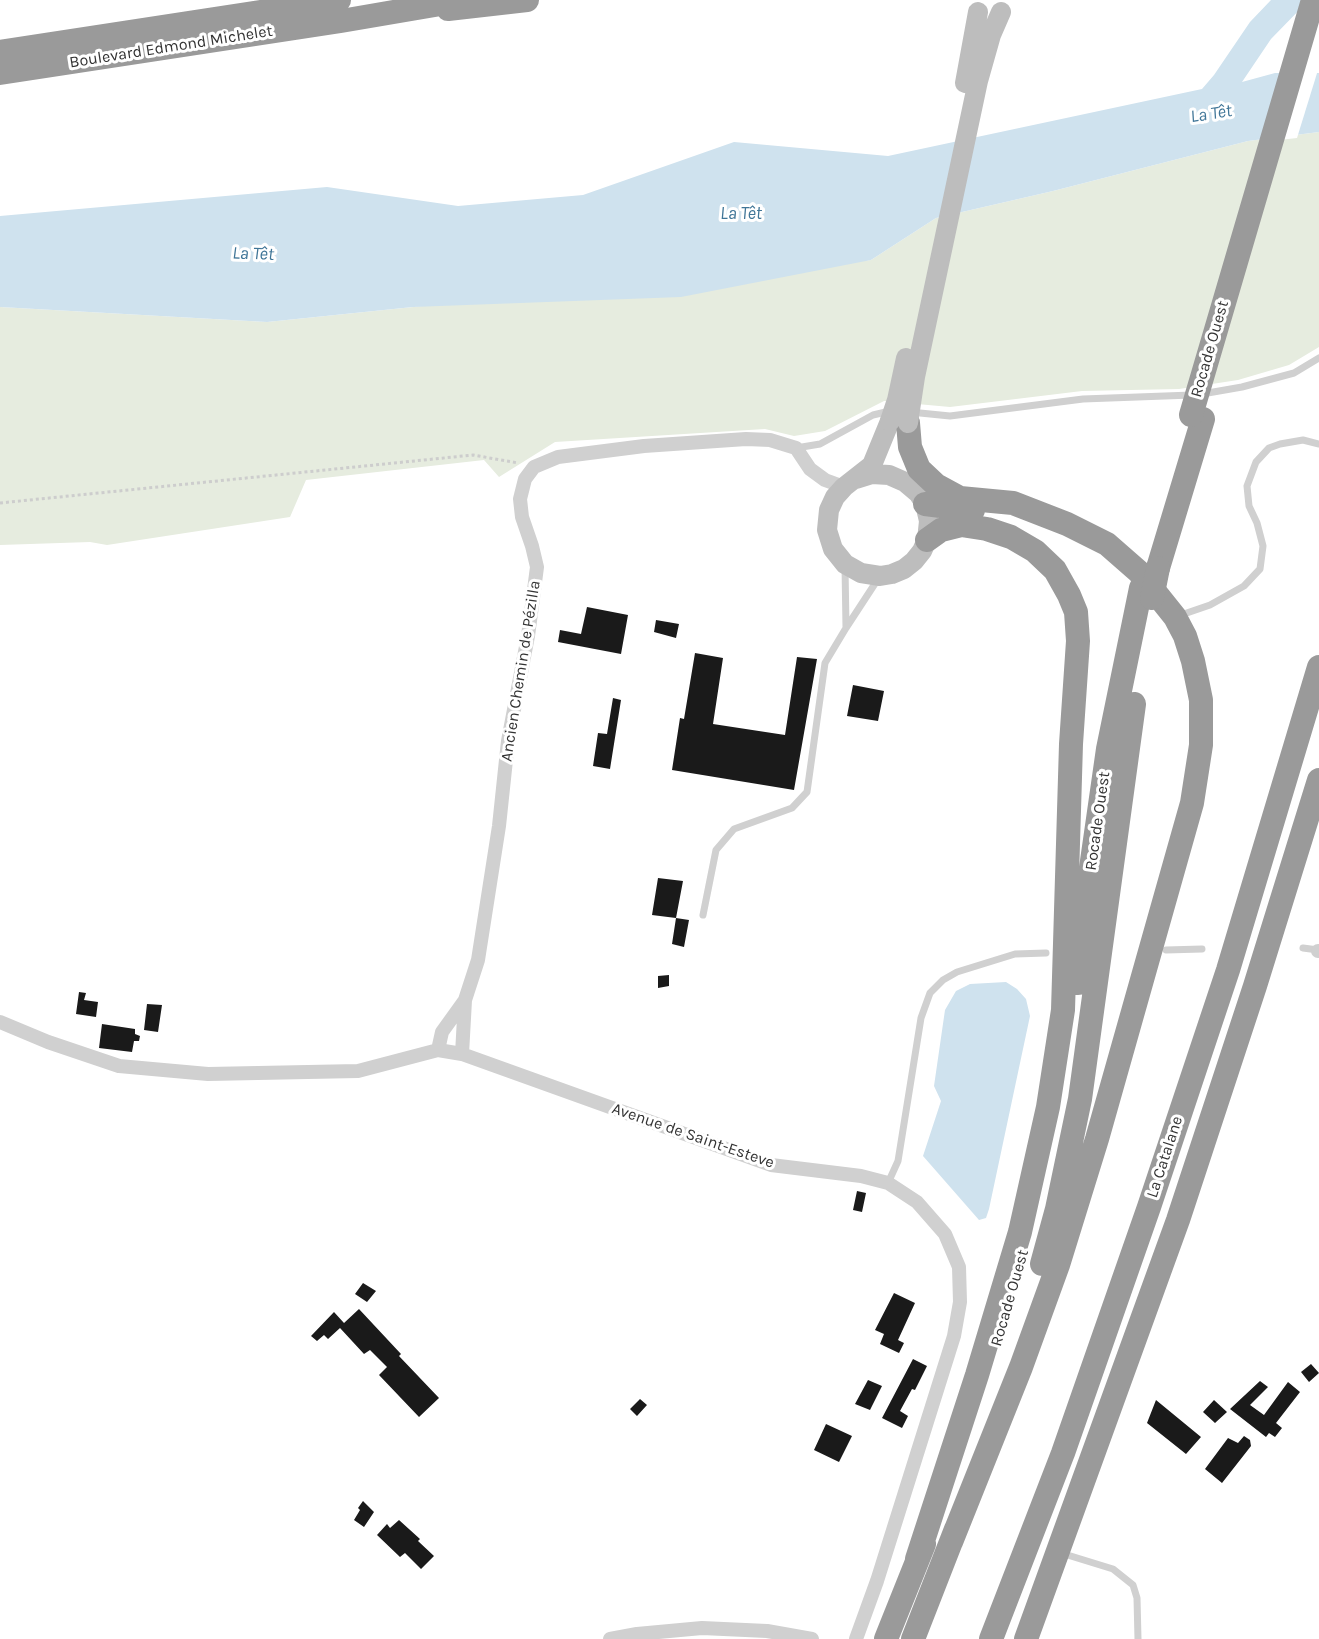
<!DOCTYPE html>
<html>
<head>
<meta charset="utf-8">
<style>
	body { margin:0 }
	canvas { display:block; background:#fff }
</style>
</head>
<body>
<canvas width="1319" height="1639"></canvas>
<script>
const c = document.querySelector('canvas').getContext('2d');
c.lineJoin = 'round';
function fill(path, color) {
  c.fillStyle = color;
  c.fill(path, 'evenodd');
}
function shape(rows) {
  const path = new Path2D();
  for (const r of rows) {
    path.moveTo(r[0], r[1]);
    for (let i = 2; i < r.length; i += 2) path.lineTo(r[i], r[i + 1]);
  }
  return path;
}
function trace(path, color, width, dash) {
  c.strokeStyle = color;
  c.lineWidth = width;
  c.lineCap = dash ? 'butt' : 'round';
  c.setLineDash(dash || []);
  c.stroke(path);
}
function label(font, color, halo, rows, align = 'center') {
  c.font = font + ' Karla,sans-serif';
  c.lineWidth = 6;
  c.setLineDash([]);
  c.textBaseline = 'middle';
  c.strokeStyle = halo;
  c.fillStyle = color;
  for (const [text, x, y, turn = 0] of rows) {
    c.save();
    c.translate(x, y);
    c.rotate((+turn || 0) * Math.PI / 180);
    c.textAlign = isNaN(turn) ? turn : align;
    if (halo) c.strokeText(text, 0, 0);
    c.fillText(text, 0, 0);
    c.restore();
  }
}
fill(shape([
	[1319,132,1319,347,1289,365,1238,380,1179,389,1082,391,950,407,884,401,825,431,794,436,765,429,555,442,499,477,484,460,306,480,290,517,107,545,90,542,0,545,0,307,267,322,871,260,936,218,1053,191,1248,141]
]), '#e6ecdf');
fill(shape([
	[1271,0,1309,0,1271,39,1242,82,1275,73,1319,73,1319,132,1248,141,1053,191,936,218,871,260,681,297,413,307,267,322,0,307,0,216,327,187,458,206,583,195,734,142,888,156,1202,89,1214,75,1250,22],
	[1006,982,1017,989,1026,999,1030,1016,989,1209,986,1218,979,1220,923,1156,941,1101,934,1086,945,1010,956,991,970,984]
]), '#cfe2ee');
fill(shape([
	[1283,70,1318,70,1297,138,1261,142]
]), '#fff');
fill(shape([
	[587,607,628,615,621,654,558,642,560,630,581,634],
	[656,620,679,624,676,638,654,632],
	[695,653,723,658,713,724,785,735,797,657,817,659,794,790,672,770,680,718,684,719],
	[853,685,884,691,878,721,847,716],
	[613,698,621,700,610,769,593,766,598,733,607,734],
	[658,878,683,881,676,918,689,920,684,947,672,944,676,918,652,915],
	[669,975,669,986,658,988,658,976],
	[79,992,86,993,84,1000,98,1002,96,1017,76,1014],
	[147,1004,162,1005,158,1032,144,1030],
	[102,1024,135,1029,135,1034,140,1036,139,1041,134,1041,132,1052,99,1048],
	[857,1191,866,1193,862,1212,853,1210],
	[363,1283,376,1291,367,1302,355,1294],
	[894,1293,915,1303,898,1340,904,1343,899,1353,880,1344,884,1334,875,1330],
	[359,1309,401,1354,399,1356,439,1398,419,1417,379,1375,387,1367,370,1350,364,1354,340,1328,328,1339,324,1335,317,1341,311,1336,334,1312,344,1323],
	[913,1359,927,1366,915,1390,912,1389,900,1411,908,1416,902,1428,882,1418],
	[1311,1364,1319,1373,1309,1382,1301,1372],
	[868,1380,882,1386,870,1410,855,1404],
	[1260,1381,1268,1387,1250,1405,1264,1415,1288,1382,1300,1392,1276,1423,1282,1428,1275,1437,1269,1433,1266,1437,1230,1409],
	[640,1399,647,1405,637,1416,630,1409],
	[1156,1400,1201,1437,1186,1454,1147,1423],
	[1214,1400,1227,1412,1215,1423,1203,1412],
	[826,1424,852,1436,839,1462,814,1450],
	[1244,1436,1250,1440,1251,1446,1222,1483,1205,1469,1228,1438,1238,1443],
	[363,1501,374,1512,364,1527,354,1520,360,1510,358,1508],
	[399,1520,420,1539,418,1541,434,1556,421,1569,405,1553,400,1557,377,1535,387,1524,390,1528]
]), '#1a1a1a');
trace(shape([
	[0,503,473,455,518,463]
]), '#cdcdcd', 3, [3, 3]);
trace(shape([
	[1202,394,1242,387,1294,373,1319,358],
	[910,412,950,416,1083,399,1192,395],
	[796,448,820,444,873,415,890,411],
	[845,566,846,628,878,579],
	[1178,616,1210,605,1244,586,1260,569,1263,546,1257,523,1249,506,1247,486,1256,462,1269,448,1280,444,1303,440,1319,444],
	[703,915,716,850,734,829,792,808,807,792,825,663,846,628],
	[1303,948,1318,950],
	[1166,950,1202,949],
	[888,1183,898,1161,921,1018,930,993,943,980,957,972,1015,954,1046,953],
	[1061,1553,1113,1569,1133,1585,1137,1598,1138,1639]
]), '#d0d0d0', 7);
trace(shape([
	[1318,951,1319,951],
	[0,1022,48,1042,119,1066,208,1074,358,1071,438,1050,462,1054,771,1165,861,1176,888,1183,917,1202,945,1234,959,1267,960,1302,954,1336,877,1581,856,1639],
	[438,1050,442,1032,465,1000],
	[462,1054,465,1000,478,960,499,826,508,741,528,636,537,567,532,546,522,517,520,499,525,479,534,467,558,457,644,446,746,439,770,440,796,448,810,469,825,480,844,487],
	[610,1639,637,1634,702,1628,767,1631,812,1639]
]), '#d0d0d0', 14);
trace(shape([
	[856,479,872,474,889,475,905,482,918,493,925,504,929,521,927,540,922,551,914,561,904,569,892,574,880,576,861,573,845,564,833,549,827,530,829,510,835,497,844,487,872,465,890,421]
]), '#bdbdbd', 20);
trace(shape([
	[448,9,527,0],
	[0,52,339,0],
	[0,73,341,21,464,0],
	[908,423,910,447,919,469,936,485,960,498,1013,503,1067,524,1107,544,1139,572,1175,617,1185,636,1193,661,1201,700,1201,745,1192,803,1097,1139,1058,1265,1021,1367,951,1542],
	[925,504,973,510],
	[1158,568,1203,419],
	[1078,983,1092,861,1108,749,1141,588],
	[1042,1264,1057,1209,1080,1099,1134,704],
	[917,1559,977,1375,1020,1232,1048,1107,1063,1010,1071,744,1078,641,1076,612,1069,595,1055,570,1035,551,1011,537,987,529,961,525,941,530,927,540],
	[886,1639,924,1544],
	[913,1639,956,1529],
	[991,1639,1063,1453,1149,1207,1228,970,1319,667],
	[1026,1639,1178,1220,1255,986,1319,780]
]), '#9a9a9a', 24);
trace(shape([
	[965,83,978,12],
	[890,421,897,400,906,358],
	[908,423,915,377,978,81,991,35,1001,12]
]), '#bdbdbd', 20);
trace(shape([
	[1191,415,1313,0],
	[1152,598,1158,568]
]), '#9a9a9a', 24);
label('16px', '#333', '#fff', [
	["Boulevard Edmond Michelet",171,47,-9],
	["Rocade Ouest",1210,349,-74],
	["Ancien Chemin de Pézilla",521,671,-81],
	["Rocade Ouest",1098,821,-82],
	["Avenue de Saint-Esteve",693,1136,19],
	["La Catalane",1165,1157,-72],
	["Rocade Ouest",1010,1298,-74]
]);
label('italic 18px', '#3f7597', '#fff', [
	["La Têt",1211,114,-9],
	["La Têt",741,214],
	["La Têt",253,254,2]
]);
</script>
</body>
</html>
